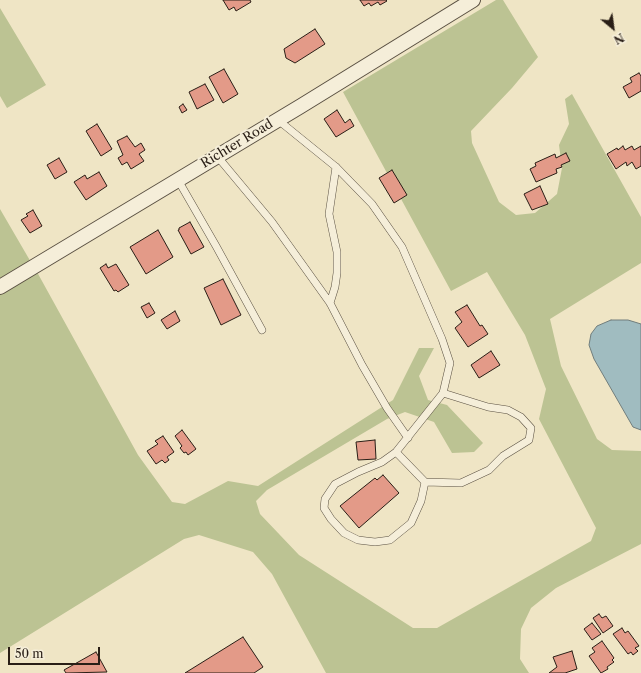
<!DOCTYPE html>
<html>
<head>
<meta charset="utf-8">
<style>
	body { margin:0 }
	#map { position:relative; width:641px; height:673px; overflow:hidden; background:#efe5c5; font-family:"Libre Caslon Text",serif }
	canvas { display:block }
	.north { position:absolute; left:593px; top:8px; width:40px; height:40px; -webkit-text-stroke:3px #f5eed9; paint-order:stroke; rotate:151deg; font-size:11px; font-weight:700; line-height:16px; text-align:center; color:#291e16 }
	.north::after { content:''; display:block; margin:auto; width:14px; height:18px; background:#291e16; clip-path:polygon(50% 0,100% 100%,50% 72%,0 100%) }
	.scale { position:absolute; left:8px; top:647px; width:92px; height:18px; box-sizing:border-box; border:2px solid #291e16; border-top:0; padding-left:5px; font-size:12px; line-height:14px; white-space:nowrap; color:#291e16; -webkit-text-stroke:3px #f5eed9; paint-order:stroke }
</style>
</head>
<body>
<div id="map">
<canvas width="641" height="673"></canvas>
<div class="north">N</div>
<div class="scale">50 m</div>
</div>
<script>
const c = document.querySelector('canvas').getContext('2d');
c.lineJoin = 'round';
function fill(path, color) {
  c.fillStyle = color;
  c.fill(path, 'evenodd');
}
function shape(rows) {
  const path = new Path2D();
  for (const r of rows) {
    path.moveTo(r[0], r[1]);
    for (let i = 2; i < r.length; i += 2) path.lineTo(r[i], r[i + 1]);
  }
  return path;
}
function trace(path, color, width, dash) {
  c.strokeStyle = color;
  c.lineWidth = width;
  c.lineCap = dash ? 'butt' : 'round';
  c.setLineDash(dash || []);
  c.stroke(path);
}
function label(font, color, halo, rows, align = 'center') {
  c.font = font + ' "Libre Caslon Text",serif';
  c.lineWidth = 4;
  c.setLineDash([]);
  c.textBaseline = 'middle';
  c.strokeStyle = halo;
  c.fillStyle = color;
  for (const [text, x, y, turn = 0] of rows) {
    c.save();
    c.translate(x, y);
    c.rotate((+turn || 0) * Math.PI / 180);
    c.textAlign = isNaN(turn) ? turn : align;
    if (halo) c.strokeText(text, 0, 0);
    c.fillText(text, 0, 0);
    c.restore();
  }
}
fill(shape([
	[496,0,503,0,538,57,512,88,471,131,472,143,499,202,516,215,535,213,557,194,562,168,559,145,569,124,565,99,572,94,641,217,641,263,550,319,561,366,597,439,612,450,641,451,641,544,556,588,531,608,521,629,520,659,529,673,326,673,272,574,253,552,199,535,184,539,0,653,0,294,37,272,138,455,172,502,185,504,228,481,258,486,393,400,419,348,434,348,419,376,428,400,447,405,483,443,474,452,452,453,434,422,405,412,387,419,267,490,256,501,260,514,299,555,413,628,437,628,591,541,596,528,539,419,546,389,525,335,487,272,451,291,343,92],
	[0,8,46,85,7,108,0,96],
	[0,209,32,264,0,283]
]), '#bcc393');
const water = shape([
	[611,320,628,320,641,324,641,430,633,427,594,359,589,345,591,334,597,326,611,320]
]);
fill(water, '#a0bcc0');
trace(water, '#707d7c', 1);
const building = shape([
	[223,0,250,0,251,2,236,11,234,7,229,10,223,0],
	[360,0,386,0,387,1,380,5,378,2,371,6,369,3,364,6,360,0],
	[315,29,325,44,295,63,286,58,284,49,315,29],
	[224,69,238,94,223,103,209,77,224,69],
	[639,73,641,76,641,91,629,98,623,87,632,82,630,78,639,73],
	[205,84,214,100,197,109,189,92,205,84],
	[183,104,187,110,182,113,179,107,183,104],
	[337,110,345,123,350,119,354,126,336,137,324,119,337,110],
	[97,124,112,149,101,156,86,131,97,124],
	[127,136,135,147,141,143,145,150,139,154,144,161,131,169,127,162,122,165,118,158,123,155,117,141,127,136],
	[623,146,625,150,632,146,634,150,641,146,641,166,636,169,632,162,627,166,626,162,616,169,607,154,617,148,618,150,623,146],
	[566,153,570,161,561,165,562,167,556,169,557,173,536,182,530,169,536,166,535,163,555,154,556,158,566,153],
	[59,158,67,172,55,179,47,165,59,158],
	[392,170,407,195,394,203,379,178,392,170],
	[99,172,107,186,86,200,74,182,85,175,87,179,99,172],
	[540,186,548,204,532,210,524,194,540,186],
	[33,210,42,226,30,233,21,220,28,216,26,214,33,210],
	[190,222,204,247,191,254,178,230,179,230,179,228,190,222],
	[158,230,173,257,146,274,130,247,158,230],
	[106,264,108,268,116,264,129,285,118,292,116,290,114,291,100,268,106,264],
	[223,279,241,315,221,325,204,288,223,279],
	[149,303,155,313,147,318,141,307,149,303],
	[467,305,480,326,482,325,488,334,468,347,455,328,462,322,455,312,467,305],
	[175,311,180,321,167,329,161,320,175,311],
	[491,351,500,365,479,378,471,365,491,351],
	[182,430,196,449,188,455,186,452,184,453,180,448,182,446,175,436,182,430],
	[163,436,174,452,167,457,169,460,165,463,162,460,156,464,147,451,158,444,155,441,163,436],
	[375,440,376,459,358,460,356,442,375,440],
	[383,475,399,493,359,528,340,506,375,478,377,480,383,475],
	[599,614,602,618,606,616,613,626,603,633,593,618,599,614],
	[592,623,601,634,592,640,584,629,592,623],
	[622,628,625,633,628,631,639,646,635,648,638,651,633,655,631,652,628,654,613,634,622,628],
	[243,637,263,667,254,673,185,673,243,637],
	[602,641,614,658,612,660,614,662,607,667,608,669,601,673,589,656,595,652,592,648,602,641],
	[572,651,577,669,565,673,549,673,557,667,553,657,572,651],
	[96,652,107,672,66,673,64,670,96,652]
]);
fill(building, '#e39a88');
trace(building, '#291e16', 1);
const service = shape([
	[278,120,336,167,372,204,402,247,442,339,450,363,443,393,396,452,382,462,358,472,335,484,325,499,324,508,331,519,344,533,358,540,375,542,390,540,411,523,421,501,425,482,461,483,489,470,503,456,529,440,531,428,521,417,508,410,488,407,443,393],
	[217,156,272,222,330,303,362,365,387,408,408,438],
	[178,180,216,246,262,330],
	[330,303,335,287,337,273,337,252,329,214,336,167],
	[396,452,425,482]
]);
const minor = shape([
	[0,287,301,106,473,0]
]);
trace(service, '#5a5042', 8);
trace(minor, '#5a5042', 16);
trace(service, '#f5eed9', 7);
trace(minor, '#f5eed9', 14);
label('13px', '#291e16', '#f5eed9', [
	["Richter Road",237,144,-31]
]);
</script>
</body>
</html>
